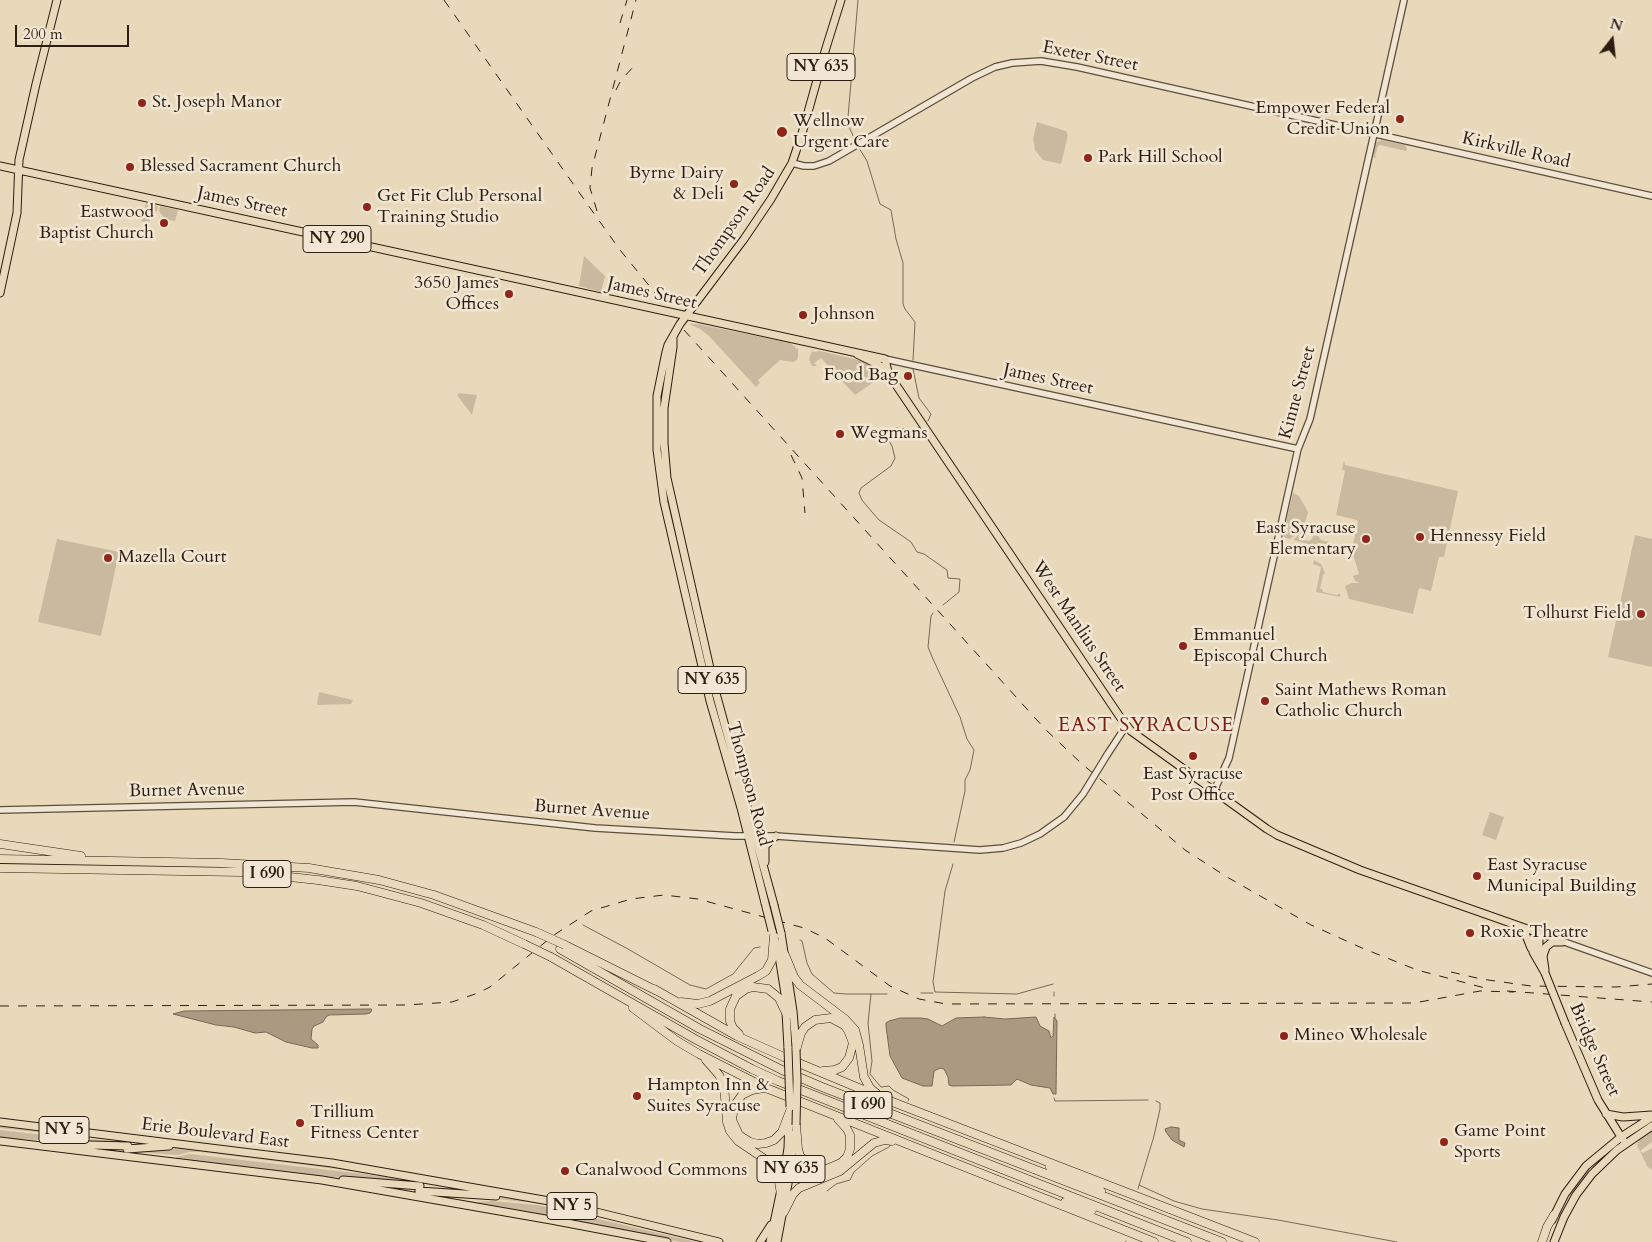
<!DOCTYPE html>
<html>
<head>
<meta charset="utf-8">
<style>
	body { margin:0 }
	#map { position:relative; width:1652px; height:1242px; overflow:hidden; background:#e9d9bb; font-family:Cardo,serif }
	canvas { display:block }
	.north { position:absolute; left:1587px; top:15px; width:50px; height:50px; -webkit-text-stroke:4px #f1e6d3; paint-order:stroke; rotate:16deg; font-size:14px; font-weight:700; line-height:20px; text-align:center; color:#2c1f11 }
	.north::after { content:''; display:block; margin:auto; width:18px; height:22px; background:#2c1f11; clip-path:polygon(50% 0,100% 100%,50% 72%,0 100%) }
	.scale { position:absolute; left:15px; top:25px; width:114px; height:22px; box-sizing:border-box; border:2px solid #2c1f11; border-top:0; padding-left:6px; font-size:15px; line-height:18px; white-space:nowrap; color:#2c1f11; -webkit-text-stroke:4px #f1e6d3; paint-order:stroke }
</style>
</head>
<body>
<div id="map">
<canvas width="1652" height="1242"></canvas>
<div class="north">N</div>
<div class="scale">200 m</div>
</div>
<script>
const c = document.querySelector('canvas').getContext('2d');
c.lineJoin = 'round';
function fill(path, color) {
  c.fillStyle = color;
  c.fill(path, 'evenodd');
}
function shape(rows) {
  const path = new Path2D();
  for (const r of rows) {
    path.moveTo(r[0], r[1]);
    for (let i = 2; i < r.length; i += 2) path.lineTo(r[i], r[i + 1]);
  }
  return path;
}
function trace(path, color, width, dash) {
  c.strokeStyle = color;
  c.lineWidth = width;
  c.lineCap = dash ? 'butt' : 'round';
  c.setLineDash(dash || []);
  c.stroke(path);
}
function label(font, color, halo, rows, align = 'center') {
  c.font = font + ' Cardo,serif';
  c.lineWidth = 5;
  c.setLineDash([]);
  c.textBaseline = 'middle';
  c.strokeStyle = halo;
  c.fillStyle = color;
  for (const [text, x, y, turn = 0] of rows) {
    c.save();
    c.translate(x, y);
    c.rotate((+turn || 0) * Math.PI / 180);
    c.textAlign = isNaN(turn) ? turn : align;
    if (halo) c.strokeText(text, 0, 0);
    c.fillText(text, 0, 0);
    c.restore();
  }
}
fill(shape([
	[1037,122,1066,131,1068,135,1061,164,1043,160,1035,150,1033,139],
	[1382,140,1405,145,1407,148,1406,151,1380,145,1378,146,1375,156,1377,158,1373,157,1375,143],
	[146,203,158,206,157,211,151,213,149,223,141,221],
	[160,206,178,210,175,221,165,219,159,211],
	[584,256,605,276,601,292,579,286],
	[689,324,698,324,790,343,797,349,798,348,798,357,797,360,793,362,780,360,758,380,760,383,756,387,709,336,700,329],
	[812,351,814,352,820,351,867,362,876,366,884,375,855,395,821,358,814,363,817,366,812,366,809,359],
	[459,393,477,395,472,415,457,395],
	[1344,461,1345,465,1458,491,1444,557,1439,557,1431,591,1419,588,1413,614,1349,599,1345,586,1352,583,1360,583,1355,581,1353,576,1359,574,1350,544,1353,544,1358,522,1357,520,1336,515,1345,471,1342,469],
	[1293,493,1299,496,1308,512,1302,534,1297,534,1290,539,1285,538,1283,535],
	[1298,535,1300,536,1303,540,1309,541,1312,539,1313,535,1318,536,1321,540,1329,542,1329,546,1323,548,1293,540],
	[1635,535,1652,539,1652,667,1608,657],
	[57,539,119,552,101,636,38,622],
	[1314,560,1321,564,1325,573,1323,575,1320,589,1322,589,1323,592,1337,595,1340,593,1340,597,1316,592,1321,567,1313,564],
	[319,692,353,700,351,704,317,705],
	[1490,812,1504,817,1496,840,1482,835],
	[0,1126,90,1135,124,1140,124,1142,122,1144,120,1140,100,1137,46,1133,0,1128],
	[0,1130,70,1138,105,1140,118,1141,120,1144,17,1139,0,1137],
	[1652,1131,1652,1142,1640,1151,1643,1153,1652,1148,1652,1170,1647,1166,1637,1145,1640,1138],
	[186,1148,364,1170,415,1179,415,1181,413,1183,411,1179,345,1170,200,1152,189,1152,178,1155,133,1152,133,1150],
	[190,1154,372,1175,410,1181,410,1183,317,1176,176,1159,176,1157],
	[429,1192,539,1201,707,1242,546,1204,496,1199,477,1199,443,1196,428,1194],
	[428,1196,476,1202,492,1201,538,1205,697,1242,680,1242,545,1215]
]), '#c9b99e');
const water = shape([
	[371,1009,372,1010,370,1013,366,1014,329,1015,326,1017,323,1022,314,1026,312,1029,311,1039,318,1045,318,1048,312,1048,286,1042,266,1032,255,1033,234,1027,216,1025,173,1014,184,1011,371,1009],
	[984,1017,1005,1019,1036,1017,1040,1026,1049,1031,1051,1038,1053,1036,1054,1017,1057,1021,1056,1094,1053,1094,1050,1088,1031,1085,1017,1079,1011,1085,952,1086,949,1085,948,1077,944,1069,940,1068,934,1071,932,1086,923,1086,902,1078,890,1056,886,1026,886,1023,889,1021,900,1018,921,1018,928,1019,942,1026,956,1018,984,1017],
	[1171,1127,1179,1128,1179,1140,1185,1143,1184,1147,1172,1140,1166,1132,1165,1129,1171,1127]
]);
fill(water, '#a99a81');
trace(water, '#776954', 1);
trace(shape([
	[856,142,849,127,848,117,858,0],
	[859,148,867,161,880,204,891,210,896,239,903,263,903,304,905,309,915,322,913,360],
	[913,369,919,398,931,414,928,421],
	[919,427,916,430,897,428,890,430,886,436,892,446,895,458,891,466,861,488,859,493,862,500,872,512,879,520,911,542,917,552,924,554,944,568,947,570,948,578,960,579,959,592,943,605],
	[933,613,931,616,928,647,933,659,960,717,967,739,974,750,970,770,965,780,965,791,954,842],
	[953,864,945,891,933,982,935,992,1017,994,1053,984],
	[583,925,628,949,690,985,706,989,733,974,754,948,760,947],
	[800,940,802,941,807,963,812,974,834,993,846,994,887,994],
	[1054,992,1054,996],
	[921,993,933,993],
	[871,994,868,1023,872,1061,870,1074,881,1087,889,1086,893,1090,909,1099,908,1101],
	[1055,1018,1055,1014],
	[1054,1098,1055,1101,1148,1100],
	[1139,1185,1174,1201,1202,1209,1278,1220,1397,1242],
	[1138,1189,1154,1136,1160,1109,1160,1103,1156,1101],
	[827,1191,836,1184,850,1180,854,1172,872,1156,889,1147,891,1144],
	[1125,1242,1126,1241]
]), '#776954', 1);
const minor = shape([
	[792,163,804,166,814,166,829,161,972,78,995,67,1012,63,1041,61,1077,67,1652,196],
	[885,359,1298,449],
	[1107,755,1126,726],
	[1214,791,1229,758,1298,449,1310,419,1404,0],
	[0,810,354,802,595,828,735,836,776,836,980,850,1003,848,1021,843,1040,834,1064,817],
	[1539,933,1652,973]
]);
const major = shape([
	[0,166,885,359,888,372],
	[0,293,17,213,19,160,36,84,57,0],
	[673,338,673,347,664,408,664,443,667,478,714,686,774,905],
	[857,354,879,365,888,373,1120,717,1131,731,1267,829,1277,835,1360,870,1539,933],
	[765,862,765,846,776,836],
	[765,903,741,808,710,701,664,502,657,450,657,396,666,352,668,345,680,324,744,239,771,199,792,163,803,130,826,48,841,0],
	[1519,928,1525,933,1531,948],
	[781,933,793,1011,796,1047],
	[1539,933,1533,940,1533,952,1545,973],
	[1539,933,1539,952,1541,961],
	[775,941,779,956,785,994,788,1048],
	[1545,970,1543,956,1546,947,1552,942,1562,942],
	[1565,1023,1598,1100,1623,1140],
	[1606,1114,1623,1117,1652,1115],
	[0,1122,332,1163,555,1202,719,1242],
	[0,1141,322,1180,551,1220,667,1242],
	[52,1144,128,1146],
	[127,1149,169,1146],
	[343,1180,420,1186],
	[419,1191,496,1196],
	[1552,1220,1565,1194,1586,1166,1621,1137,1652,1117],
	[760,1242,771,1225],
	[770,1242,783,1180,788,1148,789,1117],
	[777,1242,790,1173,794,1134],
	[1554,1242,1564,1217,1576,1195,1592,1174,1617,1150,1652,1126]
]);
const highway = shape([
	[0,844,81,856],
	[0,859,222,863,309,868,379,880,434,895,536,932],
	[0,868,242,872,318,880,357,886,421,903,483,925,524,944],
	[565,945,657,991],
	[560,949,700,1029,782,1070,822,1087,1222,1242],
	[785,955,794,977,800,985,845,1019,855,1030,859,1045,864,1077,870,1088,876,1093],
	[551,957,695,1039,752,1069,778,1081,1187,1242],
	[654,989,737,1036,784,1057,890,1101,1255,1242],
	[681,1002,698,1004,710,1001,758,976,766,971,772,960,774,936],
	[633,1008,677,1041,699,1054,766,1088,1154,1242],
	[739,1034,733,1028,730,1021,730,1009,736,996,746,989,753,987,768,989,779,998,787,1015],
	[796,1050,801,1033,805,1027,815,1020,831,1018,844,1025,848,1030,853,1043,849,1058,842,1067,835,1070,823,1071],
	[706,1060,719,1075,724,1085,727,1122,730,1131,738,1141,769,1162,775,1168,778,1176,781,1194],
	[764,1088,752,1090,742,1095,734,1106,732,1120,739,1135,750,1142,758,1144,766,1143,774,1140,782,1132,790,1111],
	[796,1125,798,1149,800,1156,810,1166,819,1169,827,1169,841,1163,847,1157,850,1149,850,1135,847,1129,838,1119],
	[1050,1167,1101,1191],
	[1065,1202,1092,1210],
	[784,1212,793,1194,799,1188,840,1171,874,1143,885,1140,892,1141],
	[1542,1242,1547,1227,1554,1215]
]);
trace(minor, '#5b4e3c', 8);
trace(major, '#2c1f11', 9);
trace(highway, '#2c1f11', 9);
trace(minor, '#f1e6d3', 5.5);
trace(major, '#e9d9bb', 7);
trace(highway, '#e9d9bb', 8);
trace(shape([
	[444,0,595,215,620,250,665,305],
	[620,23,627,0],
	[616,90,621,80,637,63],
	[597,211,590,188,592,168,636,0],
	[684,330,1045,729,1082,764,1166,834,1185,850,1227,877,1311,925,1362,948,1417,970,1485,988],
	[791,455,802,478,805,513],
	[1451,972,1481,979,1531,986,1616,987,1652,984],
	[1507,991,1652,1002],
	[0,1006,406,1005,452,1002,478,993,490,987,554,935,591,911,631,899,664,895,698,899,804,928,825,938,890,986,919,999,946,1004,1414,1003,1480,991,1514,992]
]), '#2c1f11', 1, [9, 9]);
const minorBridge = shape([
	[1064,817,1083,794,1107,755]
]);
const majorBridge = shape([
	[765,903,772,931],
	[774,905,781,933],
	[1545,973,1565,1023],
	[788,1048,790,1107],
	[796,1125,797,1080,796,1050]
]);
const highwayBridge = shape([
	[536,932,565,945],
	[524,944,551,957]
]);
trace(minorBridge, '#5b4e3c', 8, []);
trace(majorBridge, '#2c1f11', 9, []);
trace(highwayBridge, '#2c1f11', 9, []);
trace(minorBridge, '#f1e6d3', 5.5);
trace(majorBridge, '#e9d9bb', 7);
trace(highwayBridge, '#e9d9bb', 8);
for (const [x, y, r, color] of [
	[142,103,5,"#8f2418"],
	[1400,119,5,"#8f2418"],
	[782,132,6,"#8f2418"],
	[1088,158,5,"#8f2418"],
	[130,167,5,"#8f2418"],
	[734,184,5,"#8f2418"],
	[367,207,5,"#8f2418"],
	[164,223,5,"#8f2418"],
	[509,294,5,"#8f2418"],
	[803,315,5,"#8f2418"],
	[908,376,5,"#8f2418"],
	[840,434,5,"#8f2418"],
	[1420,537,5,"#8f2418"],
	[1366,539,5,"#8f2418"],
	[108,558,5,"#8f2418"],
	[1641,614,5,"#8f2418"],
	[1183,646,5,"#8f2418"],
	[1265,701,5,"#8f2418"],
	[1193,756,5,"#8f2418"],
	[1477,876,5,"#8f2418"],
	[1470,933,5,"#8f2418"],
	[1284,1036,5,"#8f2418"],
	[637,1096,5,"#8f2418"],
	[300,1123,5,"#8f2418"],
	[1444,1142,5,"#8f2418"],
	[565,1171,5,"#8f2418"]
]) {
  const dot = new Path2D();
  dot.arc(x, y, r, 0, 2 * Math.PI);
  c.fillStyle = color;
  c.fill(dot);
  trace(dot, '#f1e6d3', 2);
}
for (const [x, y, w] of [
	[821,67,68],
	[337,239,68],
	[712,680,68],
	[267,874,48],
	[868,1105,48],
	[64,1130,50],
	[791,1169,68],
	[572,1206,50]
]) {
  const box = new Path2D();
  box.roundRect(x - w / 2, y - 13.5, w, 27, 4);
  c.fillStyle = '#f1e6d3';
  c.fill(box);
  trace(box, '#2c1f11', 1);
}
label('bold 16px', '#2c1f11', null, [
	["NY 635",821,67],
	["NY 290",337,239],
	["NY 635",712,680],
	["I 690",267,874],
	["I 690",868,1105],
	["NY 5",64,1130],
	["NY 635",791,1169],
	["NY 5",572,1206]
]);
label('18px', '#2c1f11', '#f1e6d3', [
	["Exeter Street",1090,57,11],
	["Kirkville Road",1516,151,13],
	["James Street",242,203,12],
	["Thompson Road",735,222,-55],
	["James Street",652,294,13],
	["James Street",1048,380,12],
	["Kinne Street",1298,393,-75],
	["West Manlius Street",1078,627,56],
	["Thompson Road",748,784,75],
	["Burnet Avenue",187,791,-1],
	["Burnet Avenue",592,811,4],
	["Bridge Street",1594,1050,66],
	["Erie Boulevard East",215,1134,7]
]);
label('18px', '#2c1f11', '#f1e6d3', [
	["St. Joseph Manor",152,103],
	["Empower Federal",1390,109,"right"],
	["Credit Union",1390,130,"right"],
	["Wellnow",793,122],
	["Urgent Care",793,143],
	["Park Hill School",1098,158],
	["Blessed Sacrament Church",140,167],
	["Byrne Dairy",724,174,"right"],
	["& Deli",724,195,"right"],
	["Get Fit Club Personal",377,197],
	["Training Studio",377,218],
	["Eastwood",154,213,"right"],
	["Baptist Church",154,234,"right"],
	["3650 James",499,284,"right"],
	["Offices",499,305,"right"],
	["Johnson",813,315],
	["Food Bag",898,376,"right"],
	["Wegmans",850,434],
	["East Syracuse",1356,529,"right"],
	["Elementary",1356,550,"right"],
	["Hennessy Field",1430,537],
	["Mazella Court",118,558],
	["Tolhurst Field",1631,614,"right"],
	["Emmanuel",1193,636],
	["Episcopal Church",1193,657],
	["Saint Mathews Roman",1275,691],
	["Catholic Church",1275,712],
	["East Syracuse",1193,775,"center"],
	["Post Office",1193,796,"center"],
	["East Syracuse",1487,866],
	["Municipal Building",1487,887],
	["Roxie Theatre",1480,933],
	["Mineo Wholesale",1294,1036],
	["Hampton Inn &",647,1086],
	["Suites Syracuse",647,1107],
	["Trillium",310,1113],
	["Fitness Center",310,1134],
	["Game Point",1454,1132],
	["Sports",1454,1153],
	["Canalwood Commons",575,1171]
], 'left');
c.letterSpacing = '1px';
label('20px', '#7a1f14', '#f1e6d3', [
	["EAST SYRACUSE",1146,726]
]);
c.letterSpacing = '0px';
</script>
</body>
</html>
